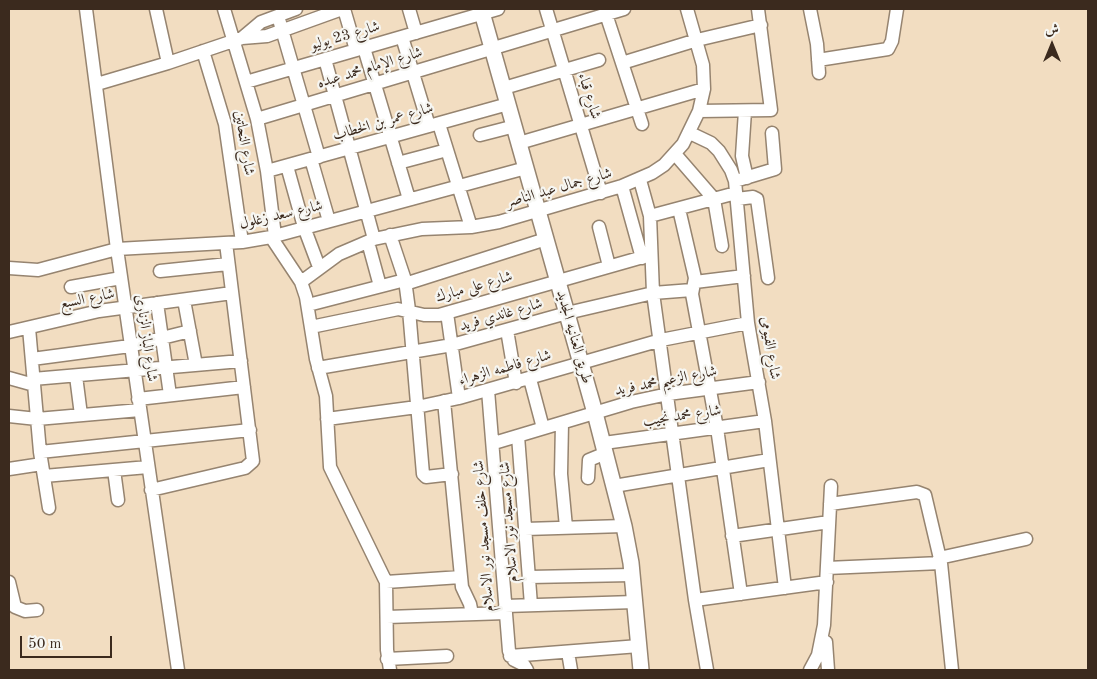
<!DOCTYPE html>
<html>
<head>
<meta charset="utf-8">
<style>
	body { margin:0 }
	#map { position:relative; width:1097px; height:679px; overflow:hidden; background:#f2ddc1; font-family:"Old Standard TT",Amiri,serif }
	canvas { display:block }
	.frame { position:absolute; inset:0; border:10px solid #3b2a1e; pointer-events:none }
	.north { position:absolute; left:1027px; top:20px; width:50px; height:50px; -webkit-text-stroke:4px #f6f6f2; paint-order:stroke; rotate:0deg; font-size:14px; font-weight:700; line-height:20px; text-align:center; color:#3b2a1e }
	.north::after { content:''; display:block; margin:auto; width:18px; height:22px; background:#3b2a1e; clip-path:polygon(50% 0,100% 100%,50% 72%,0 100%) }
	.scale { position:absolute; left:20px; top:636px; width:92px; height:22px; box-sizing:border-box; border:2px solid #3b2a1e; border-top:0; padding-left:6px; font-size:15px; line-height:18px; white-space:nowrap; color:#3b2a1e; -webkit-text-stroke:4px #f6f6f2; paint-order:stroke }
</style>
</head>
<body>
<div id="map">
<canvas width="1097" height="679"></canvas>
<div class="frame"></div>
<div class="north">ش</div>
<div class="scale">50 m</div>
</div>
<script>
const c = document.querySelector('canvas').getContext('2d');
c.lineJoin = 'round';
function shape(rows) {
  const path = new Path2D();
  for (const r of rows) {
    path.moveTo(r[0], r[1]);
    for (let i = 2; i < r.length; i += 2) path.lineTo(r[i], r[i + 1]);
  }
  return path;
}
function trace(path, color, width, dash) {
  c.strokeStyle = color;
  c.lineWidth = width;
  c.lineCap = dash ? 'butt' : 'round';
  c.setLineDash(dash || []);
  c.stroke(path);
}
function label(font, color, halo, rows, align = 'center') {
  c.font = font + ' "Old Standard TT",Amiri,serif';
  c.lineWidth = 4.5;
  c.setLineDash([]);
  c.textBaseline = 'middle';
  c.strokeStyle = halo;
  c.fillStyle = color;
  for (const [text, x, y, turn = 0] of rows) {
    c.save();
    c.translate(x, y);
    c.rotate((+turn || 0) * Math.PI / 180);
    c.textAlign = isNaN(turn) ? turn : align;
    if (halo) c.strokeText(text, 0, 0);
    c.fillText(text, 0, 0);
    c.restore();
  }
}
const minor = shape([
	[86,9,117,249,178,670],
	[156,9,168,63],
	[224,9,257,119,267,171,275,236],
	[344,9,356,50],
	[409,9,416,33],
	[546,9,601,193],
	[810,9,817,44,819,73],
	[606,14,642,124],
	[278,16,319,157],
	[402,37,429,126],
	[242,38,261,22,296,9],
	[364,48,409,199],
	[203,51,225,124,242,242],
	[325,59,374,239],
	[818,60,888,49,892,41,897,9],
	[622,63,697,40,761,25],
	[246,82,498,9],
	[97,84,168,63,242,38,267,36,342,9],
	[504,88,599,60],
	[699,111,771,110,758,9],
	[745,111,742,156,747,178],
	[257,119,624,9],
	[439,124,471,227],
	[690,133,711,143,719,151,731,170,735,181,748,323,765,421,785,588],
	[480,135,515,126],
	[519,143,704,89],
	[675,154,714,199,722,246],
	[311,159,329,221],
	[398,163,447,150],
	[287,166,304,227,319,267],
	[267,171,508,104],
	[640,180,650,216,653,293,695,600,707,670],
	[735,181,775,169,772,133],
	[622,186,642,258],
	[737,199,753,197,757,199,768,278],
	[679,209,695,278,692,294,717,428,741,594],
	[650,216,736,193],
	[599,227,609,266],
	[390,235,405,280,409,310,423,474,426,477,452,474],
	[271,237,301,282,306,297,316,359,326,396,330,467,386,582,387,650,390,670],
	[368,242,380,286],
	[9,268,38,270,117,249,242,242,271,237,526,168],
	[160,271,228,264],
	[301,282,339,254,374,239,422,229,471,227,499,222,622,186,652,173,664,165,683,144,699,111,704,89,703,65,687,9],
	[695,282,744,276],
	[405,284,546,239],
	[71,287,121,278],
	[184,300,196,365],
	[157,303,170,395],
	[308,305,405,280],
	[447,313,459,398],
	[311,327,398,309,424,315,439,315,650,255],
	[29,328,40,452,49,508],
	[507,330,516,383],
	[9,332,99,311,232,293],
	[32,359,130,346,190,331],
	[318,368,452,345,567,313,653,293,692,290],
	[76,376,81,415],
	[9,378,34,385],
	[33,379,241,361],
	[530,379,543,428],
	[488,390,509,651,514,660,524,665,527,670],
	[138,399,244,387],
	[444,401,462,587,470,604,472,614],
	[9,416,37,419,140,410],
	[327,419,417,407,459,398,661,340,748,323],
	[562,423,561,474,566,527],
	[518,436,531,605],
	[494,443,631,402,668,394,759,382],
	[604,443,765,421],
	[40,452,250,430],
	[9,469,42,464],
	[114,470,118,500],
	[44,476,148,467],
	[588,478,589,460,606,453],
	[614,486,769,460],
	[151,490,245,468,253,461,226,243],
	[830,504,917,492,925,495,941,563,952,670],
	[525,529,624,526],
	[732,536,829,522],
	[939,558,1026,539],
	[827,568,941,563],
	[529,577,632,575],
	[9,582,15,607,25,611,37,610],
	[386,582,461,577],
	[695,600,827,582],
	[505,606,635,602],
	[387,617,506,613],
	[826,642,828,670],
	[568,652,571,670],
	[510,656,639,646],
	[387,659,447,656],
	[810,670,818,655,824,625,831,486]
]);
const tertiary = shape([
	[481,9,595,413,624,526,631,563,641,670]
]);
trace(minor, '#968470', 15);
trace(tertiary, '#968470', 18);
trace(minor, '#fff', 12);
trace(tertiary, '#fff', 15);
label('15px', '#3b2a1e', '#f6f6f2', [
	["شارع 23 يوليو",345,36,-16],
	["شارع الإمام محمد عبده",370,68,-17],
	["شارع قباء",589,96,73],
	["شارع عمر بن الخطاب",383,122,-16],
	["شارع النحاتين",244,143,81],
	["شارع جمال عبد الناصر",559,188,-16],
	["شارع سعد زغلول",281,215,-13],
	["شارع على مبارك",474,287,-16],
	["شارع السبع",87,299,-11],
	["شارع غاندي فريد",501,315,-16],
	["طريق العنانيه الجديد",574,337,74],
	["شارع الباز الزنارى",146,338,82],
	["شارع الفيومى",770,348,81],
	["شارع فاطمه الزهراء",505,368,-16],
	["شارع الزعيم محمد فريد",666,381,-11],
	["شارع محمد نجيب",682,416,-8],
	["شارع مسجد نور الاسلام",509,522,-94],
	["شارع خلف مسجد نور الاسلام",484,536,-94]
]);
</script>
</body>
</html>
